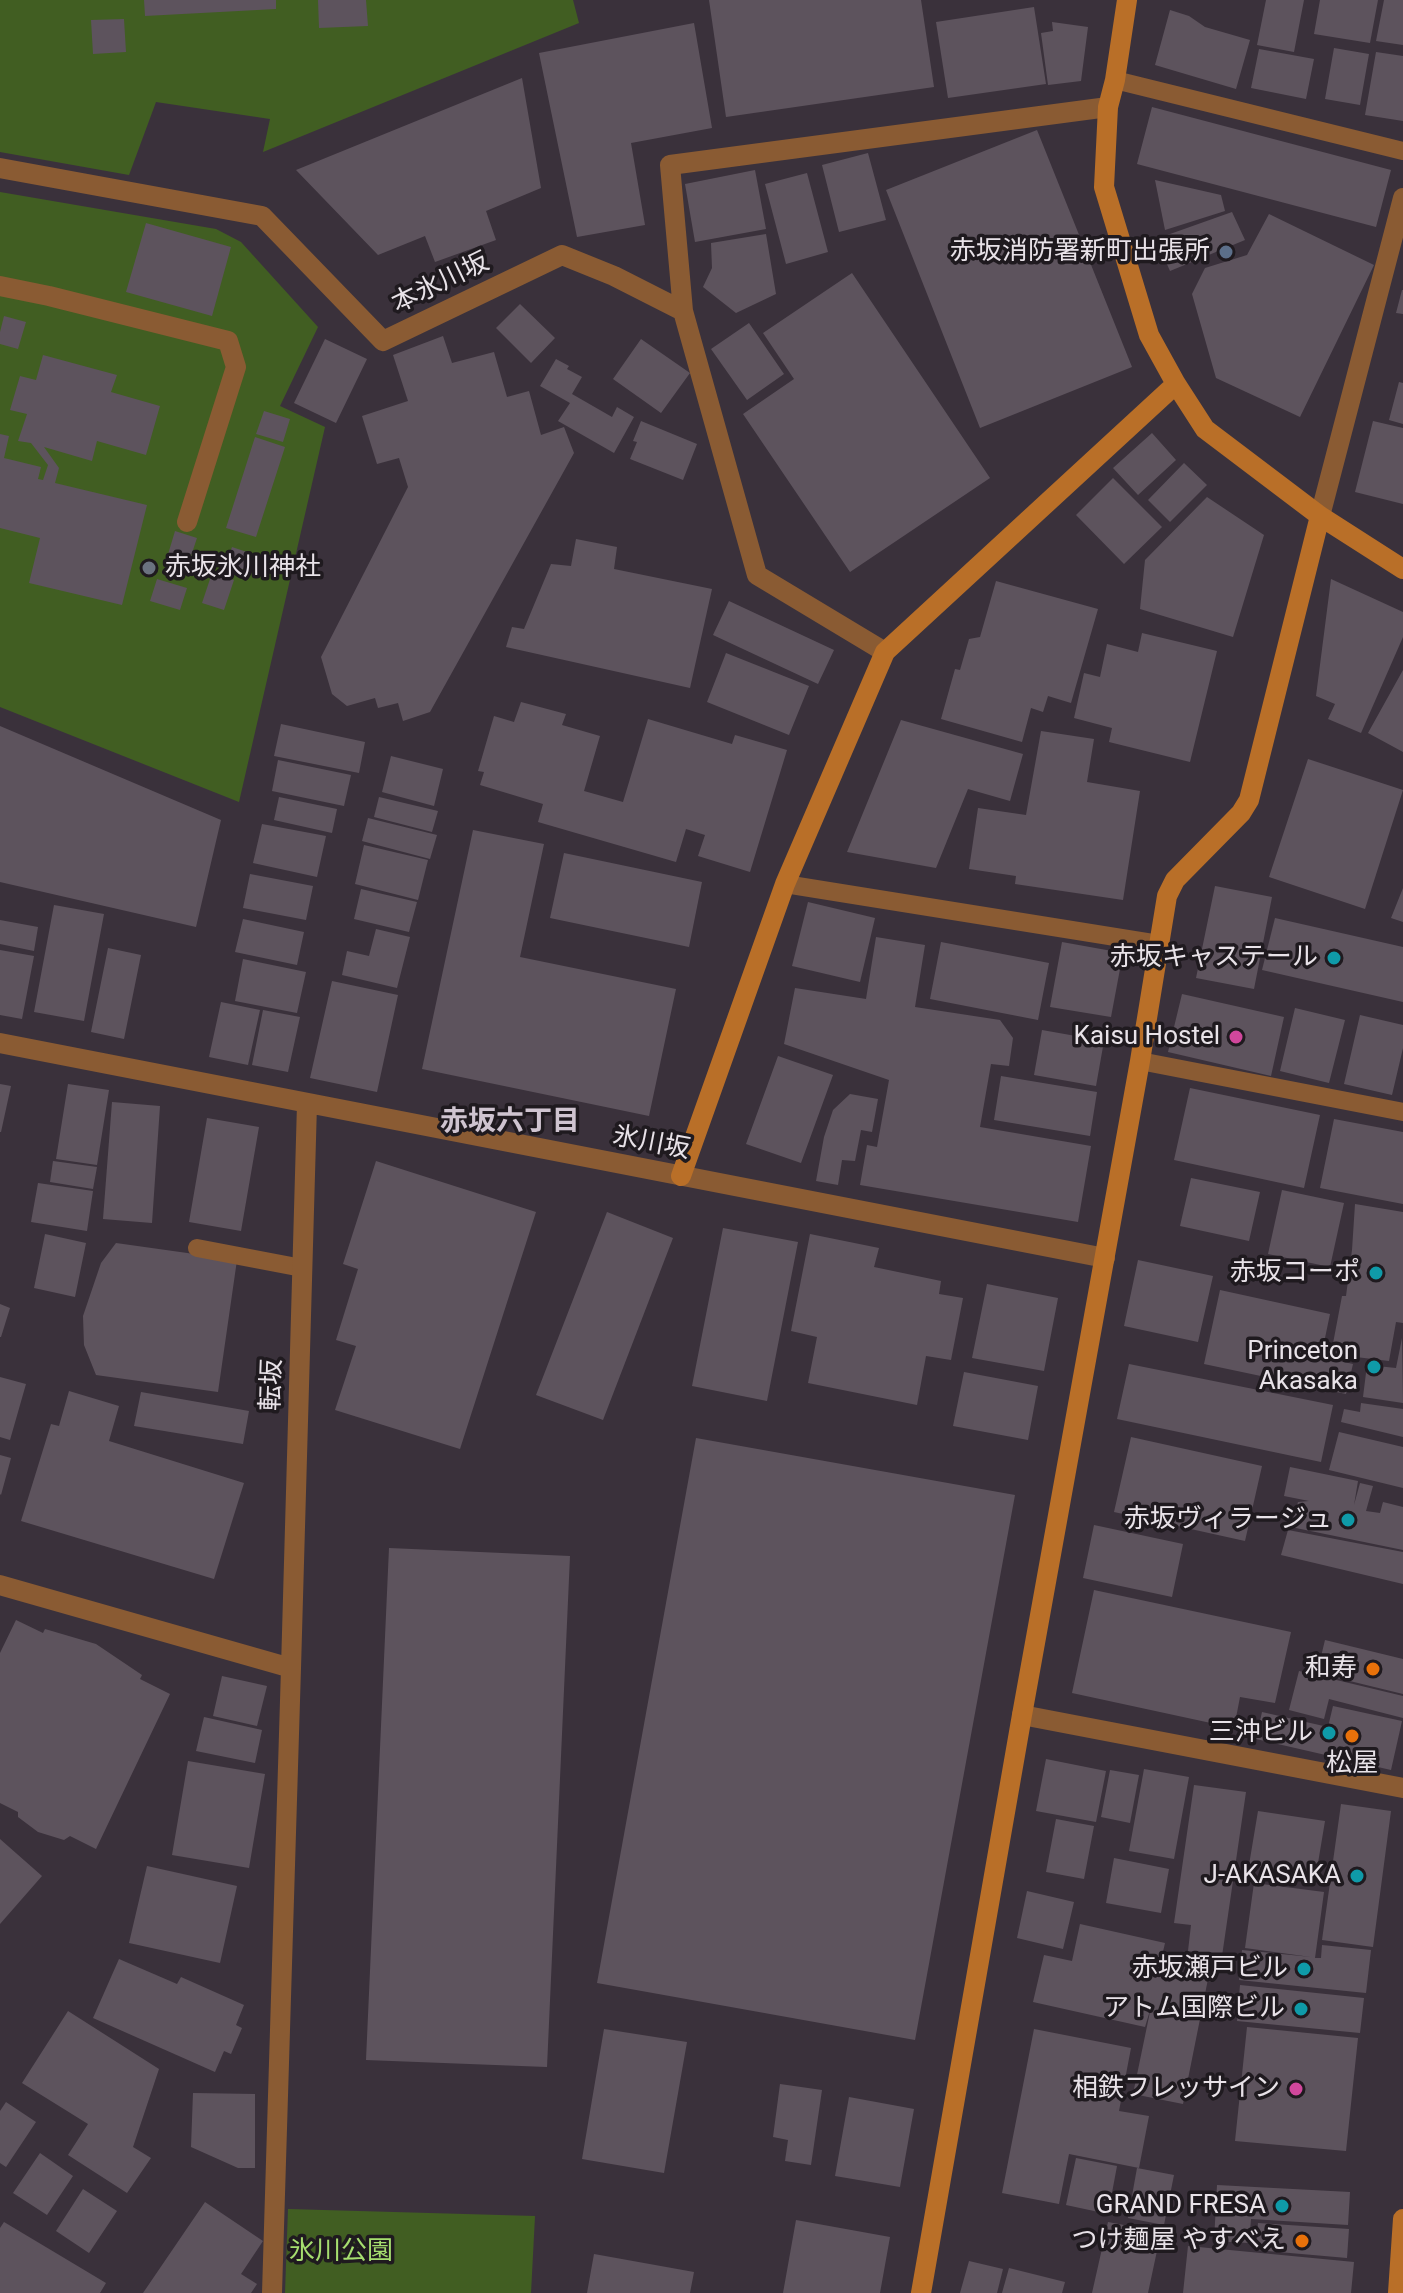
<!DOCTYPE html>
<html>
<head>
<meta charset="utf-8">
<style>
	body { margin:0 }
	canvas { display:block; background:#3a313b }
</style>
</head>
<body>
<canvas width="1403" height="2293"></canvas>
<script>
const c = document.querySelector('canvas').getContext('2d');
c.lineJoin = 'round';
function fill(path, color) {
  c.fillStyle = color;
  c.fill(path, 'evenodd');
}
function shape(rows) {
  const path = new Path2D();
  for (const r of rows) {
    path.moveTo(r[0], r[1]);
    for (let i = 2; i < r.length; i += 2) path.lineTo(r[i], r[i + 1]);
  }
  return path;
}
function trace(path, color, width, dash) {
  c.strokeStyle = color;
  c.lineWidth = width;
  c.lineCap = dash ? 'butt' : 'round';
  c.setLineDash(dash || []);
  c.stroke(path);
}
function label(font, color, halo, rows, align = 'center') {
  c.font = font + ' Roboto,"Noto Sans JP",sans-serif';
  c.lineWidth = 7;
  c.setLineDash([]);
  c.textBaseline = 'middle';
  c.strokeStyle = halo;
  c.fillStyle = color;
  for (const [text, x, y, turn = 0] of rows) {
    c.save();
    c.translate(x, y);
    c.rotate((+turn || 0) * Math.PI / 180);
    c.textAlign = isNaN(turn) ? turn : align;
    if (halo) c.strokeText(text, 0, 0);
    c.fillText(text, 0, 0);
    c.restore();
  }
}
fill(shape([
	[0,0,573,0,579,23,263,152,270,119,156,102,129,175,0,152],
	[0,192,216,229,241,242,318,327,280,406,325,427,239,802,0,707],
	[288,2209,535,2216,531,2293,285,2293]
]), '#415e22');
fill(shape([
	[144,0,276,0,276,9,145,16],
	[318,0,366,0,368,26,319,28],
	[709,0,921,0,934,87,726,117],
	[1266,0,1304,0,1294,52,1257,45],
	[1320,0,1378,0,1370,43,1314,34],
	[1384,0,1403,0,1403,45,1376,41],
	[1034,7,1046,84,948,98,936,22],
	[1170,10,1189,16,1205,27,1250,40,1236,89,1155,65],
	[124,19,126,52,93,54,91,20],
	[1052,22,1088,27,1081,81,1048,85,1041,33,1053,31],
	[694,23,712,128,631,143,645,225,577,237,539,53],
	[1334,48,1369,54,1360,105,1325,99],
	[1259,49,1314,59,1306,99,1251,88],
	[1376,52,1403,56,1403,121,1365,115],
	[522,78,541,188,486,211,496,240,435,262,425,236,378,255,296,170],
	[1152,107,1391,170,1376,227,1137,164],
	[1037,130,1132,367,980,428,886,190],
	[868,153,886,220,839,232,822,165],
	[755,170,766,229,695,242,685,184],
	[807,173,828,252,786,264,765,184],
	[1155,180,1221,195,1225,211,1165,230],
	[1232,212,1245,240,1170,271,1156,239],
	[1269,214,1374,265,1300,417,1216,378,1192,294,1205,268,1247,255],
	[146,223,231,247,212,316,126,292],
	[766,234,776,294,736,313,703,287,712,268,711,243],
	[852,273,990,478,850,572,743,414,794,379,763,333],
	[1402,290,1403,290,1403,314,1396,313],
	[520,304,555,338,531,363,496,328],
	[4,316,26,322,18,349,0,344,0,332],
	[749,323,784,374,747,400,711,349],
	[443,336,452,363,494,352,507,397,529,391,541,435,564,427,574,453,430,712,403,721,398,703,378,708,375,698,347,706,332,694,321,657,408,487,399,458,377,464,362,416,408,401,393,355],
	[325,339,367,359,336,423,294,403],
	[641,339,690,373,661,413,613,379],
	[43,355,117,375,111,392,160,406,146,455,97,441,92,461,44,447,59,468,55,483,147,505,122,605,29,583,40,538,0,528,0,434,9,436,4,458,41,467,38,479,43,480,48,465,31,443,18,441,27,414,10,410,20,376,36,380],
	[556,359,569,366,567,369,582,377,572,394,612,417,617,407,634,417,614,453,558,421,570,403,540,386],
	[1399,382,1403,383,1403,424,1389,420],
	[264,411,290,419,283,442,256,434],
	[641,421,697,444,683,480,630,459,637,442,633,441],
	[1373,421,1403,428,1403,504,1355,492],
	[1152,433,1176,460,1138,495,1113,468],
	[255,437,285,447,256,537,226,528],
	[1184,463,1207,485,1170,522,1148,500],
	[1113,478,1162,527,1124,564,1076,515],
	[1207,497,1264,535,1233,637,1140,609,1145,560],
	[175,531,197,538,187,568,166,561],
	[576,539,617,547,614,569,712,589,690,688,506,647,512,627,524,629,551,564,571,566],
	[232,547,256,555,251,572,226,564],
	[212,573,234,580,224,610,202,603],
	[157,579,187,588,180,610,150,601],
	[1331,579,1403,612,1403,637,1361,733,1328,719,1335,704,1316,696],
	[996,581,1098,609,1071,703,1048,696,1043,712,1031,708,1022,742,941,719,955,669,960,670,969,639,980,637],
	[729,601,834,650,818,684,713,635],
	[1142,633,1217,651,1190,762,1109,742,1112,728,1074,718,1084,673,1100,677,1107,644,1138,652],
	[726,653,809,686,789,735,707,702],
	[1403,670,1403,752,1368,733],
	[521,702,566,714,562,725,600,736,584,791,623,802,648,719,732,744,735,735,787,750,750,872,698,856,705,835,686,829,676,862,538,822,543,804,480,785,484,772,478,771,494,716,514,722],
	[901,720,1023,754,1010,801,968,789,936,868,847,852],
	[281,724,365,742,359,773,274,756],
	[0,726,221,820,196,927,0,882],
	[1041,731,1094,739,1087,782,1140,791,1123,900,1015,884,1016,876,969,869,978,808,1026,815],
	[391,756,443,769,434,806,382,792],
	[1308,759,1403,790,1365,909,1269,877],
	[278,760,351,775,344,806,272,791],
	[279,797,337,809,332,833,274,820],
	[379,797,438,811,432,832,374,817],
	[368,818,437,835,430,859,362,841],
	[262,824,326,836,317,877,253,863],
	[473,830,544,844,520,957,676,989,649,1116,422,1069],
	[364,845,428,860,418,900,355,884],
	[564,853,702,882,689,947,550,918],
	[250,874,313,886,306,920,243,908],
	[1215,886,1272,897,1254,989,1196,978],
	[1403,888,1403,922,1391,918],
	[361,889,417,902,409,932,354,919],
	[808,902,875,918,860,982,792,966],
	[54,905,104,914,84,1021,34,1012],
	[1275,918,1403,947,1403,1002,1262,970],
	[243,919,304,932,297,965,235,952],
	[0,920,38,927,34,951,0,944],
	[376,929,410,937,397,988,342,975,347,951,369,956],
	[876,937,925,945,915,1007,1000,1020,1013,1038,1009,1066,991,1064,980,1127,1091,1146,1078,1222,860,1185,867,1145,877,1147,889,1080,784,1044,795,988,866,999],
	[941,942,1049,963,1038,1020,930,999],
	[1062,942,1123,953,1111,1017,1050,1007],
	[108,948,141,955,124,1039,91,1032],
	[0,950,34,956,22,1019,0,1015],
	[243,959,306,972,297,1013,235,1001],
	[332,981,398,995,377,1092,310,1078],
	[1182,994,1284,1017,1271,1076,1168,1052],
	[221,1002,260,1010,248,1065,209,1057],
	[1295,1008,1345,1020,1329,1083,1280,1071],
	[263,1010,300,1017,288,1072,252,1065],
	[1360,1015,1403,1025,1403,1048,1392,1095,1344,1084],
	[1042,1030,1104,1041,1096,1086,1034,1075],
	[778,1056,833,1075,801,1163,746,1144],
	[1001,1076,1097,1092,1090,1136,994,1120],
	[0,1084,11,1086,1,1132,0,1132],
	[68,1084,109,1090,97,1165,56,1159],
	[1190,1088,1320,1115,1304,1188,1174,1160],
	[850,1094,878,1099,872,1132,861,1130,855,1161,842,1160,838,1185,816,1181,824,1137,833,1110],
	[112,1102,160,1106,152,1223,103,1219],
	[207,1118,259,1127,241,1231,189,1222],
	[1334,1119,1403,1132,1403,1204,1320,1188],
	[53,1161,97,1167,93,1189,50,1182],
	[376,1161,536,1212,460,1449,335,1410,356,1346,336,1340,358,1269,343,1264],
	[1191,1178,1260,1192,1249,1241,1180,1226],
	[38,1183,93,1191,87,1231,31,1222],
	[1282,1190,1344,1203,1330,1267,1268,1254],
	[1355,1204,1403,1212,1403,1323,1396,1322,1389,1361,1331,1354,1342,1296,1346,1296,1352,1250],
	[607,1212,673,1238,603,1420,536,1395],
	[723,1228,798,1242,767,1401,692,1386],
	[45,1234,86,1243,75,1297,34,1288],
	[810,1234,879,1248,874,1267,941,1281,939,1294,963,1298,951,1360,926,1356,917,1405,808,1383,817,1337,791,1331],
	[116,1243,237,1260,218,1392,96,1375,84,1345,83,1316,101,1263],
	[1138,1260,1213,1276,1198,1342,1124,1326],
	[987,1284,1058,1298,1044,1371,972,1358],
	[1220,1290,1330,1314,1321,1357,1353,1364,1346,1394,1204,1364],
	[0,1304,10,1308,1,1337,0,1337],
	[1402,1338,1403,1403,1363,1397,1367,1365,1396,1368],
	[1129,1364,1333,1405,1321,1462,1117,1419],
	[964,1372,1038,1386,1028,1440,953,1426],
	[0,1377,26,1384,10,1440,0,1437],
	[69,1391,119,1406,109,1441,244,1483,214,1579,21,1521,51,1424,59,1426],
	[141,1392,249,1411,243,1444,134,1426],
	[1361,1403,1403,1409,1403,1437,1341,1422,1344,1409,1360,1412],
	[1339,1432,1403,1447,1403,1488,1329,1470],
	[1131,1437,1262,1466,1245,1541,1114,1512],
	[696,1438,1015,1495,915,2040,597,1983],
	[0,1455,11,1458,1,1495,0,1494],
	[1290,1467,1358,1481,1354,1505,1360,1483,1373,1486,1366,1511,1380,1513,1383,1502,1403,1507,1403,1550,1291,1527,1298,1502,1309,1501,1284,1496],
	[1094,1525,1183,1544,1172,1597,1083,1578],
	[1288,1530,1403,1552,1403,1584,1281,1555],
	[389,1548,570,1556,547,2067,366,2060],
	[1094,1590,1291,1632,1275,1703,1240,1697,1234,1728,1072,1693],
	[16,1620,43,1633,45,1629,96,1644,142,1675,140,1679,170,1694,96,1849,70,1836,64,1840,38,1832,18,1817,18,1812,0,1803,0,1653],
	[1325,1640,1403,1659,1403,1694,1317,1673],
	[1299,1671,1403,1696,1403,1718,1329,1699,1324,1719,1289,1710],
	[222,1676,267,1686,257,1726,213,1716],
	[1333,1706,1402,1721,1391,1770,1256,1739,1262,1712,1328,1727],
	[204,1717,262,1730,255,1763,196,1751],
	[1046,1759,1106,1771,1096,1822,1036,1811],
	[188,1761,265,1774,249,1868,172,1855],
	[1144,1769,1189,1777,1174,1859,1129,1851],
	[1110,1770,1139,1775,1130,1823,1101,1817],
	[1194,1785,1246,1792,1222,1956,1188,1951,1191,1925,1174,1923],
	[1341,1804,1391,1811,1373,1947,1322,1940],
	[1258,1811,1325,1821,1316,1875,1249,1865],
	[1056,1819,1094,1826,1084,1879,1046,1872],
	[0,1839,42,1876,0,1924],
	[1114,1858,1169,1869,1161,1913,1106,1903],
	[147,1866,237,1886,220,1963,129,1943],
	[1254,1883,1324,1892,1315,1958,1321,1958,1322,1945,1371,1950,1366,1993,1239,1980,1242,1950,1311,1957,1245,1948],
	[1027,1891,1074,1902,1063,1949,1017,1938],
	[1080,1924,1165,1943,1159,1969,1208,1979,1183,2104,1133,2094,1151,2007,1145,2027,1033,2002,1044,1955,1072,1961],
	[119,1959,177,1984,181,1977,244,2005,236,2025,242,2028,231,2054,224,2051,215,2072,93,2018],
	[1240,1985,1364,1998,1360,2033,1237,2021],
	[68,2011,159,2069,133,2147,151,2158,127,2193,68,2155,88,2124,22,2083],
	[1247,2027,1358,2038,1346,2151,1235,2141],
	[604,2029,687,2042,664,2173,582,2159],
	[1034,2029,1131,2048,1119,2111,1149,2116,1139,2168,1069,2154,1059,2204,1002,2193],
	[780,2084,822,2090,811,2165,785,2161,788,2140,773,2137],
	[193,2093,255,2094,255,2168,238,2168,191,2147],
	[849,2097,914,2109,900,2187,835,2176],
	[6,2102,36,2122,6,2167,0,2163,0,2111],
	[40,2153,73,2176,47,2215,13,2193],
	[1076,2158,1117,2166,1108,2214,1066,2205],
	[1137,2168,1174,2175,1164,2225,1128,2218],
	[1217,2185,1350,2192,1348,2225,1251,2219,1249,2243,1214,2241],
	[83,2189,117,2211,89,2253,56,2231],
	[205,2202,263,2241,241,2274,257,2284,251,2293,143,2293],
	[796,2220,890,2237,880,2293,783,2293],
	[4,2222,106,2283,100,2293,0,2293,0,2228],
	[1108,2222,1161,2232,1148,2293,1092,2293],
	[1258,2223,1349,2229,1347,2258,1256,2250],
	[1188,2246,1354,2262,1351,2293,1183,2293],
	[594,2254,694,2272,690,2293,587,2293],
	[969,2261,1003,2269,997,2293,960,2293],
	[1009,2268,1065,2282,1062,2293,1002,2293]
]), '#5d535d');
trace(shape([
	[1115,80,1403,151],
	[785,884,1159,944],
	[1140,1061,1403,1112],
	[197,1248,302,1268]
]), '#8a5b33', 18);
trace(shape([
	[0,168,262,216,383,341,562,255,614,276,683,311],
	[0,286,49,296,228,341,236,367,187,522],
	[1320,516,1403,198],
	[885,652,757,575,683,311,670,165,1108,107],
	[0,1043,1105,1258],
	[0,1585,291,1668,272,2293],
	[291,1668,307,1104],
	[1022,1715,1403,1788]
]), '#8a5b33', 20);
trace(shape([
	[1127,0,1115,80,1108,107,1104,187,1149,335,1176,384,1205,429,1320,516,1403,569],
	[681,1176,785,884,885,652,1176,384],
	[921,2293,1022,1715,1140,1061,1167,896,1175,880,1241,813,1249,800,1320,516],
	[1398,2293,1403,2219]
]), '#b96f28', 20);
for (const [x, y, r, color] of [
	[1226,252,8,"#5c6f8a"],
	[149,568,8,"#6b7280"],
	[1334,958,8,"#0f9aa8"],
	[1236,1037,8,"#d1479c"],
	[1376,1273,8,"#0f9aa8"],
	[1374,1367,8,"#0f9aa8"],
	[1348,1520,8,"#0f9aa8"],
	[1373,1669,8,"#e8710a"],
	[1329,1733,8,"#0f9aa8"],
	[1352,1736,8,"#e8710a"],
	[1357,1876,8,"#0f9aa8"],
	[1304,1969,8,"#0f9aa8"],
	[1301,2009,8,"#0f9aa8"],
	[1296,2089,8,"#d1479c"],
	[1282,2206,8,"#0f9aa8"],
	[1302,2241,8,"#e8710a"]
]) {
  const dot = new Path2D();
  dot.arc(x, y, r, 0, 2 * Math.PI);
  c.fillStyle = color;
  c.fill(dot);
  trace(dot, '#1f1a1f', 3);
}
label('26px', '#e8e2e8', '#1f1a1f', [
	["赤坂消防署新町出張所",1210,252],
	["赤坂氷川神社",165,568,"left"],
	["赤坂キャステール",1318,958],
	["Kaisu Hostel",1220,1037],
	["赤坂コーポ",1360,1273],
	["Princeton",1358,1352],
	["Akasaka",1358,1382],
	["赤坂ヴィラージュ",1332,1520],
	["和寿",1357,1669],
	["三沖ビル",1313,1733],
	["松屋",1352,1764,"center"],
	["J-AKASAKA",1341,1876],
	["赤坂瀬戸ビル",1288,1969],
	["アトム国際ビル",1285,2009],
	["相鉄フレッサイン",1280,2089],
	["GRAND FRESA",1266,2206],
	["つけ麺屋 やすべえ",1286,2241]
], 'right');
label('26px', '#e8e2e8', '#1f1a1f', [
	["本氷川坂",441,284,-26],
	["氷川坂",651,1144,11],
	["転坂",273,1385,-88]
]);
label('26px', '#a6de6f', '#1f1a1f', [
	["氷川公園",341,2252]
]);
label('bold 28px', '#cfc4d0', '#1f1a1f', [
	["赤坂六丁目",510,1123]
]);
</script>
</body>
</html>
